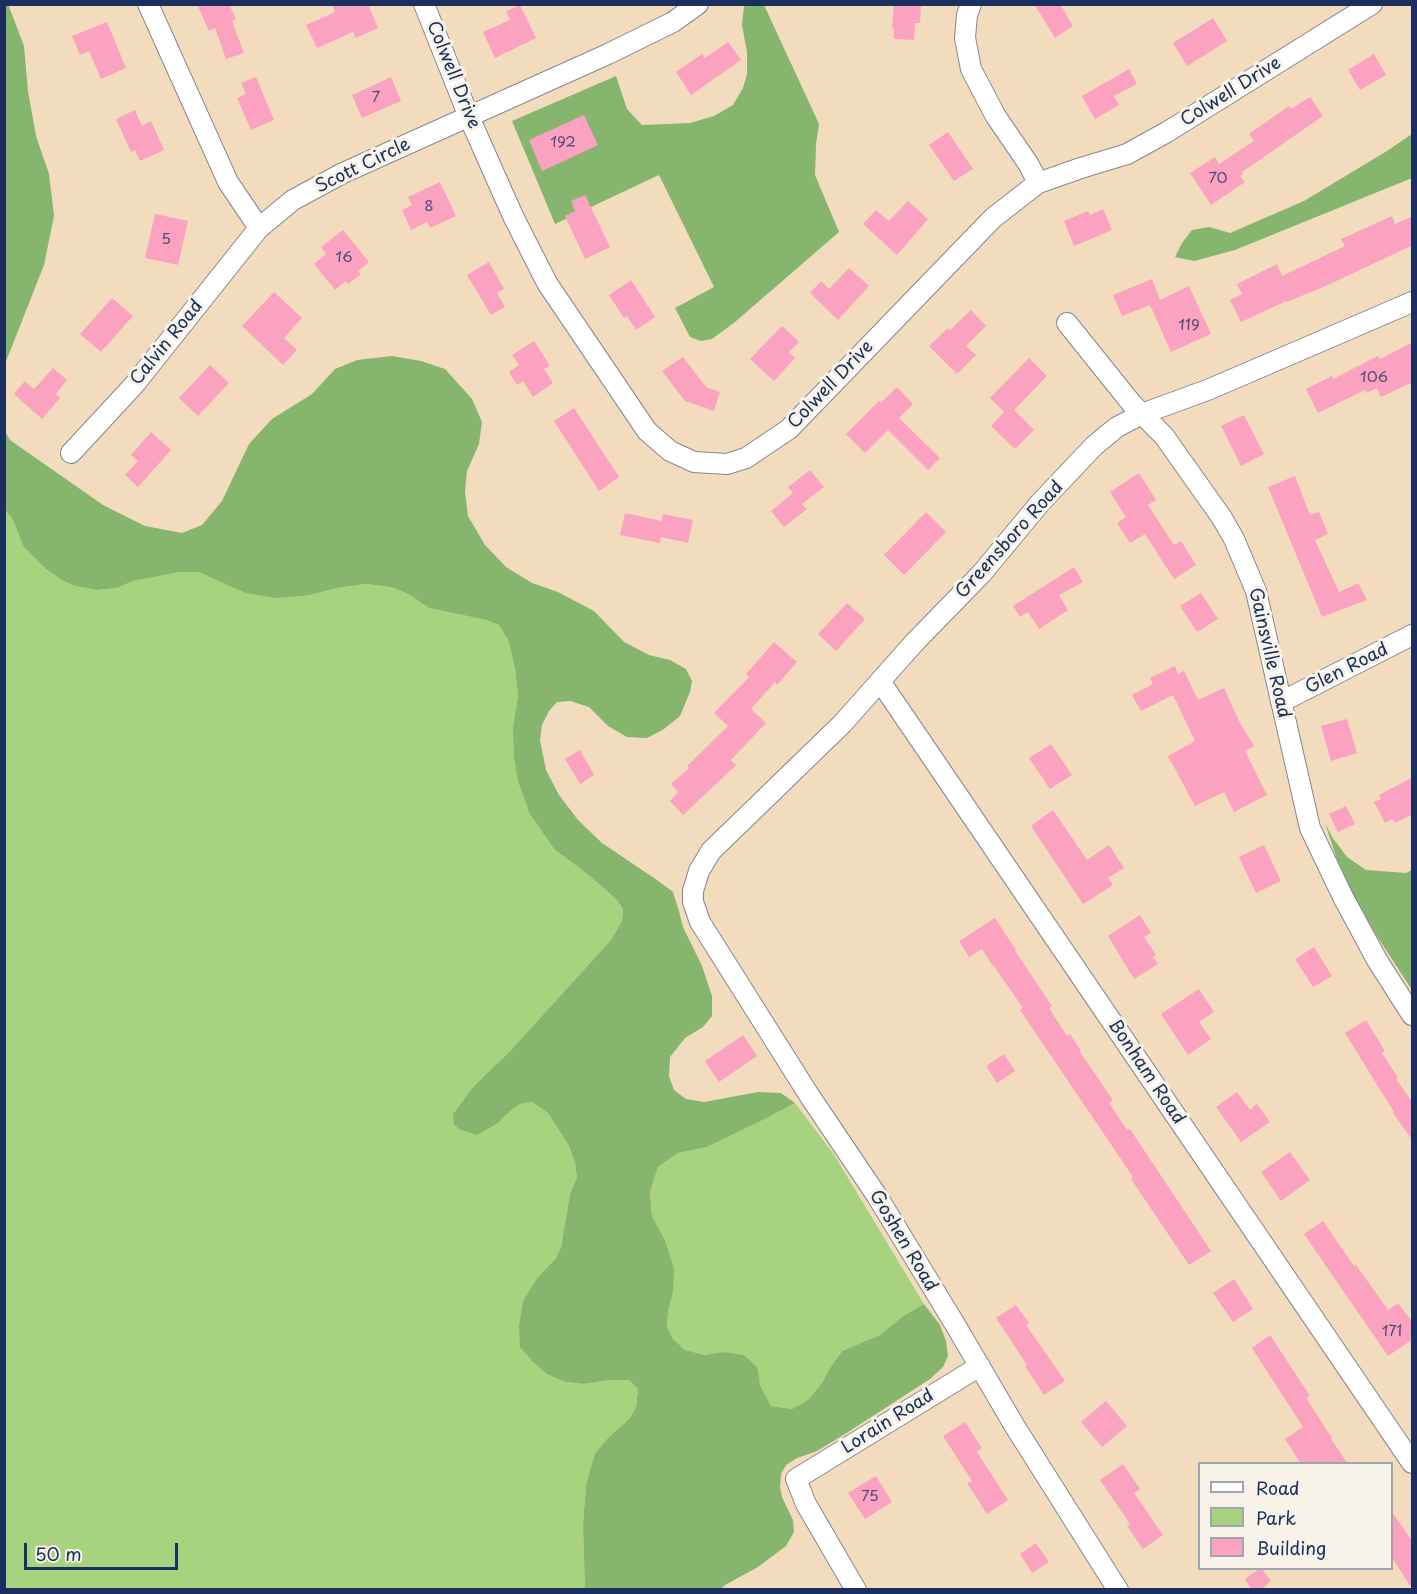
<!DOCTYPE html>
<html>
<head>
<meta charset="utf-8">
<style>
	body { margin:0 }
	#map { position:relative; width:1417px; height:1594px; overflow:hidden; background:#f3dcbd; font-family:"Playpen Sans",sans-serif }
	canvas { display:block }
	.frame { position:absolute; inset:0; border:6px solid #1b2f5e; pointer-events:none }
	.legend { position:absolute; left:1198px; top:1462px; width:195px; height:108px; box-sizing:border-box; background:#f7f3e8; border:2px solid #9fa5b1; margin:0; padding:8px 10px; list-style:none; font-size:18px; color:#1b2f5e }
	.legend li { display:flex; align-items:center; gap:12px; height:30px }
	.legend b { width:30px; border:2px solid #9fa5b1 }
	.scale { position:absolute; left:24px; top:1543px; width:154px; height:27px; box-sizing:border-box; border:3px solid #1b2f5e; border-top:0; padding-left:8px; font-size:18px; line-height:21px; white-space:nowrap; color:#1b2f5e; -webkit-text-stroke:4px #f7f3e8; paint-order:stroke }
</style>
</head>
<body>
<div id="map">
<canvas width="1417" height="1594"></canvas>
<div class="frame"></div>
<ul class="legend">
<li><b style="height:8px;background:#fff"></b>Road</li>
<li><b style="height:16px;background:#a8d37e"></b>Park</li>
<li><b style="height:16px;background:#faa2c0"></b>Building</li>
</ul>
<div class="scale">50 m</div>
</div>
<script>
const c = document.querySelector('canvas').getContext('2d');
c.lineJoin = 'round';
function fill(path, color) {
  c.fillStyle = color;
  c.fill(path, 'evenodd');
}
function shape(rows) {
  const path = new Path2D();
  for (const r of rows) {
    path.moveTo(r[0], r[1]);
    for (let i = 2; i < r.length; i += 2) path.lineTo(r[i], r[i + 1]);
  }
  return path;
}
function trace(path, color, width, dash) {
  c.strokeStyle = color;
  c.lineWidth = width;
  c.lineCap = dash ? 'butt' : 'round';
  c.setLineDash(dash || []);
  c.stroke(path);
}
function label(font, color, halo, rows, align = 'center') {
  c.font = font + ' "Playpen Sans",sans-serif';
  c.lineWidth = 6;
  c.setLineDash([]);
  c.textBaseline = 'middle';
  c.strokeStyle = halo;
  c.fillStyle = color;
  for (const [text, x, y, turn = 0] of rows) {
    c.save();
    c.translate(x, y);
    c.rotate((+turn || 0) * Math.PI / 180);
    c.textAlign = isNaN(turn) ? turn : align;
    if (halo) c.strokeText(text, 0, 0);
    c.fillText(text, 0, 0);
    c.restore();
  }
}
fill(shape([
	[4,510,13,520,23,546,97,590,117,588,133,581,180,572,199,572,218,580,310,595,337,588,366,584,391,587,408,594,429,608,486,620,499,625,509,642,515,669,518,696,513,726,555,850,586,873,616,899,623,909,622,921,611,940,512,1049,473,1087,453,1114,498,1123,510,1111,520,1104,532,1102,548,1113,569,1146,575,1163,577,1177,570,1194,561,1247,556,1258,538,1277,533,1362,547,1373,566,1382,584,1384,609,1380,629,1380,638,1389,636,1407,630,1418,608,1438,586,1485,583,1525,585,1589,5,1589],
	[795,1103,833,1153,924,1304,903,1316,880,1335,842,1351,830,1368,822,1383,808,1400,792,1409,771,1406,760,1385,758,1368,722,1352,705,1355,685,1350,673,1339,667,1327,668,1312,673,1293,665,1240,652,1216,650,1192,658,1167,678,1153,707,1147,765,1119]
]), '#a8d37e');
fill(shape([
	[8,4,24,46,28,91,36,136,49,174,54,216,44,265,5,364,4,5],
	[746,5,764,5,819,124,816,144,815,175,839,232,735,322,712,339,701,341,690,337,675,308,714,287,659,175,555,224,512,121,616,76,627,109,642,125,690,123,714,116,733,105,743,88,747,74,747,52,742,25,744,7],
	[1412,134,1412,178,1235,250,1194,261,1175,257,1182,243,1192,230,1209,227,1230,233,1304,201,1387,151],
	[392,356,421,361,445,369,472,399,482,422,479,444,467,471,465,492,468,516,485,545,506,567,532,583,558,592,594,611,624,642,649,655,670,660,686,669,692,681,690,692,680,716,664,729,647,738,627,737,608,726,589,707,570,701,557,702,549,711,542,725,540,740,546,770,559,795,578,820,602,843,657,880,673,892,679,911,683,927,702,966,712,996,712,1016,703,1027,685,1038,670,1057,669,1076,674,1090,686,1099,704,1102,758,1092,781,1093,795,1103,765,1119,707,1147,678,1153,658,1167,650,1192,652,1216,665,1240,674,1269,673,1293,668,1312,667,1327,673,1339,685,1350,705,1355,722,1352,744,1355,758,1368,760,1385,771,1406,792,1409,808,1400,822,1383,830,1368,842,1351,880,1335,903,1316,924,1304,940,1325,946,1341,948,1356,943,1367,930,1379,845,1434,817,1451,797,1458,786,1465,781,1474,780,1487,782,1497,793,1520,794,1532,786,1546,758,1567,725,1585,721,1589,585,1589,583,1525,586,1485,595,1454,608,1438,630,1418,636,1407,638,1389,629,1380,609,1380,584,1384,566,1382,547,1374,533,1362,520,1347,519,1327,523,1301,538,1277,556,1258,561,1247,570,1194,577,1177,575,1163,569,1146,548,1113,532,1102,520,1104,510,1111,498,1123,477,1135,461,1130,454,1125,453,1114,473,1087,512,1049,611,940,622,921,623,909,616,899,586,873,555,850,530,814,518,781,514,757,513,726,518,696,515,669,509,642,499,625,486,620,429,608,408,594,391,587,366,584,337,588,310,595,276,598,246,593,199,572,180,572,154,577,133,581,117,588,97,590,76,586,62,580,45,568,23,546,13,520,5,510,5,431,10,440,103,505,145,526,182,533,202,525,222,501,249,444,272,419,312,394,335,369,357,360],
	[1325,823,1332,837,1347,857,1366,870,1406,873,1412,870,1412,990,1371,927,1345,884]
]), '#86b56d');
fill(shape([
	[197,4,229,4,236,19,232,21,244,53,226,59,215,28,209,31],
	[332,4,368,4,378,28,356,38,353,32,317,48,306,25,335,12],
	[894,4,921,4,920,23,915,23,914,40,894,39,894,29,892,28],
	[1034,4,1060,4,1073,26,1055,38],
	[520,5,536,38,495,58,483,32,510,20,506,11],
	[1213,18,1227,41,1187,66,1173,43],
	[107,22,126,68,101,79,89,51,80,55,72,36],
	[728,42,741,60,691,95,676,72,702,54,705,58],
	[1374,54,1386,75,1360,90,1348,70],
	[1129,69,1137,84,1114,96,1119,105,1095,119,1082,96],
	[256,77,274,120,251,130,237,98,246,94,241,83],
	[391,77,401,101,362,118,352,95],
	[1310,97,1323,116,1242,172,1243,174,1240,176,1245,182,1211,205,1190,173,1215,157,1219,164,1254,141,1249,134,1289,106,1291,109],
	[135,110,142,126,151,121,164,150,140,161,135,150,131,152,116,119],
	[584,115,598,145,542,171,529,140],
	[948,132,973,169,954,181,929,145],
	[440,182,456,216,430,228,427,222,411,230,402,210,412,205,408,197],
	[585,195,610,247,585,259,565,216,575,211,571,201],
	[908,201,928,219,897,255,863,224,876,210,889,221],
	[1103,209,1112,230,1074,246,1064,221,1088,211,1090,215],
	[155,214,188,221,178,265,145,258],
	[1392,216,1395,224,1413,216,1413,245,1330,284,1287,302,1286,301,1241,322,1230,300,1242,294,1237,284,1277,264,1282,276,1345,246,1341,239],
	[343,230,369,262,358,271,361,274,348,284,346,281,335,290,314,264,326,254,321,247],
	[489,262,504,289,497,293,505,307,491,315,467,275],
	[849,268,869,286,838,320,810,293,821,281,829,289],
	[1152,279,1160,300,1189,286,1211,334,1171,352,1150,305,1122,316,1113,295],
	[631,280,655,317,636,330,627,316,624,318,609,295],
	[274,292,302,318,284,338,297,350,283,365,242,326],
	[112,298,133,316,101,352,80,334],
	[971,310,986,326,966,346,976,355,957,374,929,346,948,328,950,330],
	[782,326,799,342,789,352,795,358,774,381,750,359],
	[534,341,550,366,544,369,553,383,533,397,523,381,517,385,509,372,519,365,512,355],
	[1413,342,1413,382,1381,397,1377,388,1366,393,1365,390,1318,413,1306,389,1332,376,1333,379,1378,356,1380,359],
	[683,357,706,387,720,392,714,411,685,401,662,371],
	[1029,358,1047,376,1014,410,1034,430,1015,449,991,426,1004,412,990,398],
	[210,365,229,383,198,416,179,398],
	[53,368,67,380,56,394,60,398,42,419,14,394,25,381,34,389],
	[897,387,913,404,899,418,940,458,928,470,888,430,865,453,846,434,879,401,881,403],
	[574,408,619,477,599,491,554,421],
	[1244,415,1264,454,1241,466,1221,426],
	[151,432,171,450,138,487,125,475,138,461,131,455],
	[810,470,824,487,802,504,807,509,784,527,771,511,793,493,798,499,788,487],
	[1139,473,1156,500,1148,505,1174,545,1181,541,1196,565,1174,579,1145,534,1130,543,1117,523,1126,517,1110,492],
	[1295,476,1310,515,1319,512,1328,534,1315,540,1339,592,1358,583,1367,600,1322,617,1268,487],
	[926,512,946,532,904,575,884,555],
	[625,513,662,521,663,514,693,520,688,543,661,537,660,543,620,535],
	[1074,567,1083,582,1059,595,1068,610,1039,629,1028,612,1020,617,1013,606],
	[1201,593,1218,619,1197,632,1180,606],
	[847,603,865,619,836,651,818,634],
	[774,642,797,662,777,685,775,682,751,709,766,723,731,760,736,765,683,815,670,801,678,792,671,784,689,768,687,766,728,726,714,713,749,677,746,674],
	[1175,666,1178,674,1184,671,1198,700,1224,688,1240,723,1254,746,1245,751,1267,795,1234,812,1224,792,1195,806,1168,756,1195,741,1173,695,1141,711,1132,695,1153,684,1150,678],
	[1347,719,1357,753,1331,761,1321,726],
	[1051,744,1072,775,1050,789,1029,758],
	[580,750,594,775,580,784,565,759],
	[1413,777,1413,814,1395,823,1392,819,1385,823,1374,802,1381,799,1379,795],
	[1346,806,1355,824,1338,832,1329,814],
	[1053,810,1087,860,1109,845,1124,868,1108,878,1113,885,1083,904,1031,826],
	[1264,845,1281,881,1256,893,1239,857],
	[1140,915,1151,933,1144,937,1156,955,1153,957,1158,964,1134,979,1108,936],
	[995,918,1016,950,1015,951,1052,1006,1049,1008,1067,1036,1070,1034,1081,1051,1080,1052,1113,1100,1109,1103,1127,1130,1130,1129,1211,1251,1189,1265,1131,1179,1133,1177,1020,1010,1023,1008,993,965,992,965,982,949,969,957,959,941],
	[1314,947,1332,976,1313,987,1295,959],
	[1199,989,1214,1012,1199,1022,1211,1039,1188,1055,1161,1014],
	[1366,1020,1385,1051,1382,1053,1398,1078,1396,1079,1413,1103,1413,1141,1393,1113,1394,1112,1345,1033],
	[743,1035,757,1056,719,1082,705,1061],
	[1004,1054,1015,1071,997,1083,986,1066],
	[1237,1092,1250,1110,1257,1104,1270,1122,1241,1142,1216,1107],
	[1290,1152,1310,1180,1281,1201,1261,1172],
	[1323,1221,1354,1266,1356,1265,1388,1310,1398,1303,1413,1323,1413,1339,1388,1356,1304,1234],
	[1234,1279,1253,1309,1233,1322,1213,1293],
	[1016,1305,1029,1323,1026,1325,1065,1381,1044,1395,1025,1366,1027,1365,996,1318],
	[1270,1335,1310,1396,1306,1398,1332,1438,1331,1439,1348,1464,1301,1464,1285,1439,1303,1427,1252,1348],
	[1106,1401,1127,1426,1102,1447,1081,1422],
	[965,1422,982,1448,977,1452,1008,1500,987,1514,967,1483,972,1481,943,1436],
	[1123,1464,1140,1489,1134,1493,1163,1535,1143,1549,1127,1526,1130,1524,1100,1480],
	[876,1476,892,1502,865,1519,848,1493],
	[1392,1512,1413,1542,1413,1590,1392,1558],
	[1036,1543,1049,1562,1032,1573,1020,1554],
	[1259,1569,1262,1569,1271,1581,1260,1590,1252,1590,1245,1579]
]), '#faa2c0');
const minor = shape([
	[148,4,228,182,259,228,293,200,343,173,608,54,673,22,698,4],
	[424,4,469,117,513,216,547,283,647,431,670,451,694,462,727,464,746,458,789,429,993,218,1038,183,1081,168,1127,154,1167,132,1372,4],
	[971,4,967,15,965,38,971,69,995,115,1029,165,1038,183],
	[1067,323,1132,404,1164,436,1222,518,1234,539,1256,591,1310,828,1343,897,1377,960,1412,1015],
	[71,453,134,385,259,228],
	[880,681,1412,1463],
	[1281,702,1412,635],
	[856,1590,806,1504,796,1479,980,1366],
	[1118,1590,1014,1425,956,1326,877,1196,809,1095,700,922,693,902,693,891,699,871,711,851,842,724,914,643,982,573,1040,503,1094,446,1106,436,1117,427,1142,414,1210,389,1412,302]
]);
trace(minor, '#87868e', 22);
trace(minor, '#fff', 20);
label('15px', '#534c76', null, [
	["7",376,98],
	["192",563,143],
	["70",1218,179],
	["8",429,207],
	["5",166,240],
	["16",344,258],
	["119",1189,326],
	["106",1374,378],
	["171",1392,1332],
	["75",870,1497]
]);
label('18px', '#1b2f5e', '#f7f3e8', [
	["Colwell Drive",453,75,68],
	["Colwell Drive",1231,92,-32],
	["Scott Circle",363,166,-26],
	["Calvin Road",167,343,-51],
	["Colwell Drive",831,385,-46],
	["Greensboro Road",1010,540,-48],
	["Gainsville Road",1269,653,77],
	["Glen Road",1347,669,-27],
	["Bonham Road",1146,1072,56],
	["Goshen Road",903,1241,59],
	["Lorain Road",888,1422,-32]
]);
</script>
</body>
</html>
